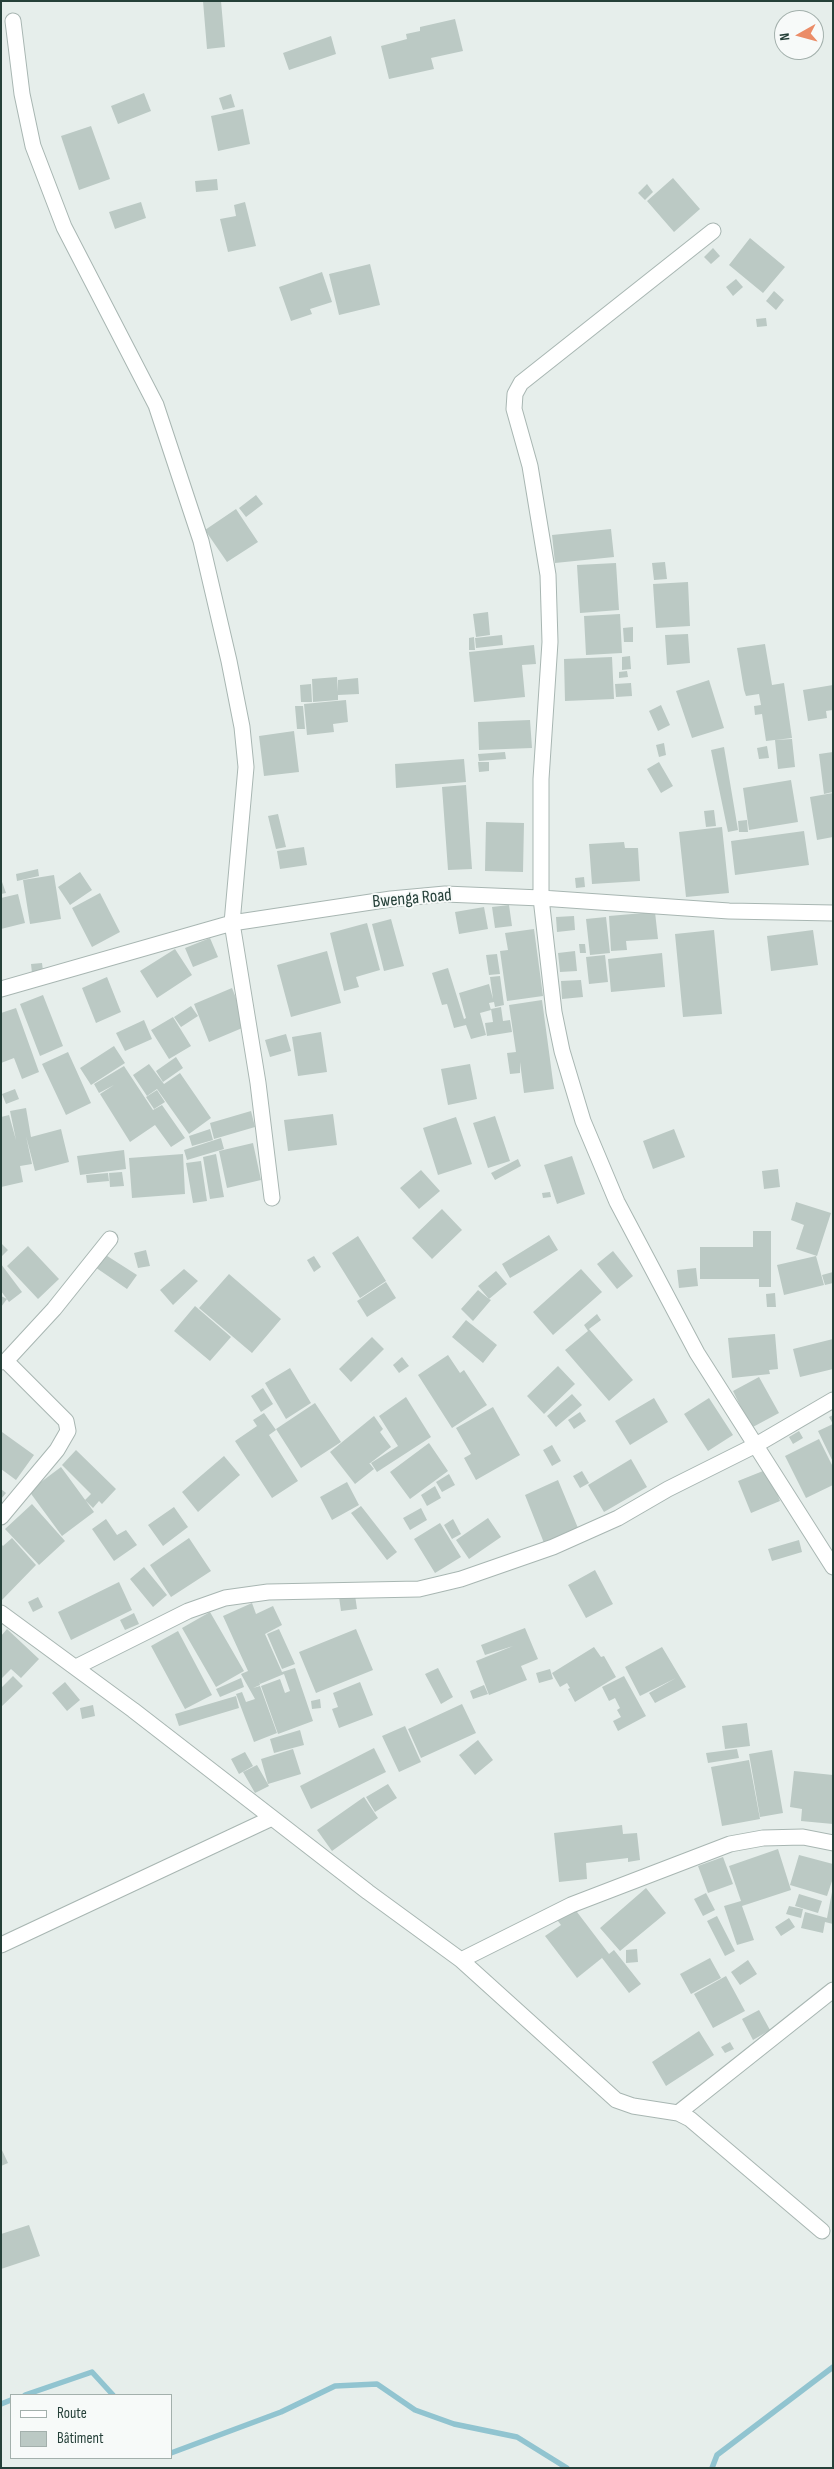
<!DOCTYPE html>
<html>
<head>
<meta charset="utf-8">
<style>
	body { margin:0 }
	#map { position:relative; width:834px; height:2469px; overflow:hidden; background:#e6eeeb; font-family:"Sofia Sans Condensed",sans-serif }
	canvas { display:block }
	.frame { position:absolute; inset:0; border:2px solid #254039; pointer-events:none }
	.legend { position:absolute; left:10px; top:2394px; width:162px; height:65px; box-sizing:border-box; background:#f7faf9; border:1px solid #a3b0ac; margin:0; padding:6px 9px; list-style:none; font-size:15px; color:#254039 }
	.legend li { display:flex; align-items:center; gap:10px; height:25px }
	.legend b { width:25px; border:1px solid #a3b0ac }
	.north { position:absolute; left:774px; top:10px; width:50px; height:50px; box-sizing:border-box; background:#f7faf9; border:1px solid #a3b0ac; border-radius:50%; rotate:263deg; font-size:14px; font-weight:700; line-height:20px; text-align:center; color:#254039 }
	.north::after { content:''; display:block; margin:auto; width:18px; height:22px; background:#eb8c67; clip-path:polygon(50% 0,100% 100%,50% 72%,0 100%) }
</style>
</head>
<body>
<div id="map">
<canvas width="834" height="2469"></canvas>
<div class="frame"></div>
<ul class="legend">
<li><b style="height:6px;background:#fff"></b>Route</li>
<li><b style="height:14px;background:#bbc9c4"></b>Bâtiment</li>
</ul>
<div class="north">N</div>
</div>
<script>
const c = document.querySelector('canvas').getContext('2d');
c.lineJoin = 'round';
function shape(rows) {
  const path = new Path2D();
  for (const r of rows) {
    path.moveTo(r[0], r[1]);
    for (let i = 2; i < r.length; i += 2) path.lineTo(r[i], r[i + 1]);
  }
  return path;
}
function trace(path, color, width, dash) {
  c.strokeStyle = color;
  c.lineWidth = width;
  c.lineCap = dash ? 'butt' : 'round';
  c.setLineDash(dash || []);
  c.stroke(path);
}
function fill(path, color) {
  c.fillStyle = color;
  c.fill(path, 'evenodd');
}
function label(font, color, halo, rows, align = 'center') {
  c.font = font + ' "Sofia Sans Condensed",sans-serif';
  c.lineWidth = 4;
  c.setLineDash([]);
  c.textBaseline = 'middle';
  c.strokeStyle = halo;
  c.fillStyle = color;
  for (const [text, x, y, turn = 0] of rows) {
    c.save();
    c.translate(x, y);
    c.rotate((+turn || 0) * Math.PI / 180);
    c.textAlign = isNaN(turn) ? turn : align;
    if (halo) c.strokeText(text, 0, 0);
    c.fillText(text, 0, 0);
    c.restore();
  }
}
trace(shape([
	[25,2395,92,2372,113,2395],
	[1,2404,11,2400],
	[171,2453,281,2412,335,2386,377,2384,415,2410,454,2424,517,2437,567,2468],
	[712,2468,717,2455,833,2367]
]), '#91c4d0', 5.5);
fill(shape([
	[203,1,221,1,225,47,207,49],
	[455,19,463,51,431,58,434,69,389,79,381,46,407,39,406,34,420,31,420,27],
	[331,36,336,54,289,70,283,53],
	[144,93,151,111,118,124,111,106],
	[231,94,235,107,223,110,219,98],
	[243,109,250,144,218,151,211,116],
	[91,126,110,179,79,190,61,136],
	[673,178,700,209,674,232,647,201],
	[217,179,218,190,196,192,195,181],
	[647,184,653,192,645,200,638,193],
	[141,202,146,218,115,229,109,212],
	[245,202,256,246,228,252,220,219,236,216,234,205],
	[750,238,785,267,763,293,729,265],
	[713,248,720,256,711,264,704,257],
	[370,264,380,305,339,315,329,274],
	[322,272,332,302,310,309,312,314,291,321,279,287],
	[736,279,743,287,733,296,726,287],
	[774,291,784,300,776,310,766,301],
	[766,318,767,326,757,327,756,319],
	[256,495,263,504,246,517,239,508],
	[236,509,258,542,227,562,205,530],
	[611,529,614,557,555,563,552,535],
	[665,562,667,579,654,580,652,563],
	[616,563,619,610,580,613,577,565],
	[688,582,690,626,656,628,653,584],
	[488,612,490,635,476,637,473,614],
	[620,614,622,653,586,655,584,616],
	[633,627,633,642,624,642,623,628],
	[688,634,690,663,667,665,665,635],
	[502,635,503,645,476,648,475,638],
	[474,637,475,650,469,650,469,638],
	[765,644,772,685,784,683,792,738,766,741,762,714,755,715,754,706,761,705,759,694,746,696,744,690,737,648],
	[534,645,536,664,522,665,525,697,474,702,469,652],
	[630,656,631,669,622,670,622,657],
	[612,657,614,699,565,701,564,659],
	[627,671,628,677,619,678,619,672],
	[337,677,338,692,338,680,358,678,359,694,338,695,338,700,313,702,312,679],
	[709,680,724,728,692,738,676,691],
	[631,683,632,696,616,697,615,684],
	[311,684,312,702,301,702,300,685],
	[833,685,833,710,826,711,827,718,808,721,803,690],
	[346,700,348,722,333,724,334,732,307,735,304,704],
	[661,705,670,725,658,731,649,711],
	[295,706,303,706,305,729,297,729],
	[530,720,532,748,479,750,478,722],
	[294,731,299,772,264,776,259,736],
	[792,739,795,767,778,769,775,740],
	[664,743,666,755,659,757,656,745],
	[767,746,769,758,759,759,757,748],
	[724,747,738,830,728,832,711,750],
	[505,752,506,759,479,761,478,754],
	[833,752,833,792,824,794,819,754],
	[464,759,466,782,396,788,395,764],
	[478,762,489,762,489,771,479,772],
	[659,762,673,786,661,793,647,769],
	[791,780,798,822,749,830,743,788],
	[466,785,472,869,448,870,442,787],
	[833,793,833,837,817,840,810,797],
	[714,810,716,826,706,827,704,811],
	[278,814,286,847,276,849,268,816],
	[747,820,748,832,739,832,738,821],
	[486,822,524,823,523,872,485,871],
	[722,827,729,893,686,897,679,832],
	[804,831,809,865,735,875,731,841],
	[624,842,625,848,638,848,640,881,592,884,589,844],
	[304,847,307,865,280,869,277,851],
	[38,869,39,876,17,881,16,874],
	[80,872,92,890,70,905,58,887],
	[54,875,61,919,30,924,23,880],
	[584,877,585,887,576,888,575,878],
	[1,879,6,893,1,894],
	[100,893,120,932,92,947,72,908],
	[18,894,25,923,1,929,1,898],
	[509,905,512,926,495,928,492,907],
	[484,907,488,929,459,934,455,912],
	[655,912,658,939,626,941,627,950,611,951,609,916],
	[574,916,575,930,557,932,556,917],
	[606,917,610,953,590,955,586,919],
	[391,919,404,966,384,971,372,924],
	[367,923,380,970,356,977,359,987,344,991,330,933],
	[534,929,543,996,507,1001,500,951,508,950,505,933],
	[714,930,722,1014,683,1017,675,934],
	[813,930,818,965,771,971,767,936],
	[210,938,218,957,193,967,185,948],
	[579,944,585,944,586,953,580,953],
	[175,949,192,975,157,998,140,971],
	[327,951,341,1003,291,1017,277,965],
	[575,951,577,971,560,972,558,953],
	[662,953,665,987,611,992,608,959],
	[497,954,500,974,489,975,486,955],
	[605,955,608,982,589,984,586,957],
	[42,963,43,971,32,973,31,964],
	[448,968,464,1019,466,1018,459,993,489,984,493,999,490,977,500,976,504,1005,495,1007,494,1002,489,1003,491,1010,480,1013,486,1035,471,1039,466,1025,454,1028,447,1004,442,1005,432,973],
	[107,977,121,1012,96,1023,82,988],
	[581,980,583,997,562,999,561,981],
	[232,988,247,1026,209,1042,194,1004],
	[43,995,63,1046,40,1056,20,1004],
	[542,1000,554,1089,524,1093,520,1062,520,1073,510,1074,507,1053,516,1052,509,1005],
	[191,1006,198,1016,181,1027,174,1017],
	[501,1007,503,1021,510,1020,512,1032,487,1036,485,1023,493,1022,491,1009],
	[16,1008,39,1072,22,1079,14,1058,1,1063,1,1013],
	[173,1017,191,1046,169,1059,151,1030],
	[144,1020,152,1039,125,1051,116,1033],
	[321,1032,327,1072,298,1076,292,1037],
	[286,1034,291,1051,270,1057,265,1040],
	[114,1046,125,1063,91,1085,80,1068],
	[68,1052,91,1103,66,1115,42,1064],
	[176,1057,183,1068,163,1082,156,1071],
	[149,1064,164,1084,180,1073,211,1118,189,1134,157,1089,147,1096,133,1075],
	[470,1064,477,1099,448,1105,441,1069],
	[124,1066,153,1110,162,1105,185,1138,171,1147,155,1125,130,1142,100,1094,114,1085,99,1093,94,1084],
	[15,1089,19,1099,6,1104,2,1094],
	[157,1090,165,1102,154,1109,146,1097],
	[26,1108,31,1137,61,1129,69,1162,35,1171,26,1136,32,1164,20,1166,23,1182,1,1187,1,1117,9,1115,16,1140,10,1111],
	[251,1111,255,1127,214,1139,210,1123],
	[333,1114,337,1145,288,1151,284,1120],
	[495,1116,510,1161,488,1168,473,1123],
	[456,1117,472,1164,438,1175,423,1128],
	[210,1129,213,1140,192,1146,189,1136],
	[674,1129,685,1157,653,1169,643,1141],
	[221,1138,224,1149,187,1160,184,1150],
	[253,1143,261,1180,227,1188,219,1151],
	[124,1150,126,1169,80,1175,77,1156],
	[183,1154,185,1194,132,1198,129,1158],
	[216,1154,224,1197,210,1199,203,1157],
	[572,1156,585,1194,557,1204,544,1165],
	[518,1159,521,1166,495,1180,491,1173],
	[201,1161,207,1201,193,1203,186,1163],
	[778,1169,780,1187,764,1189,762,1171],
	[421,1170,440,1191,419,1209,400,1188],
	[122,1172,124,1186,110,1187,109,1173],
	[108,1173,109,1181,87,1183,86,1175],
	[550,1192,551,1197,543,1198,542,1193],
	[796,1202,831,1213,817,1256,796,1249,804,1225,791,1220],
	[442,1209,462,1230,432,1259,412,1238],
	[753,1231,771,1231,771,1287,759,1287,759,1279,700,1279,700,1247,753,1247],
	[549,1235,558,1250,510,1278,502,1264],
	[358,1236,386,1281,360,1298,332,1253],
	[1,1243,8,1250,1,1257],
	[28,1246,59,1279,38,1299,7,1266],
	[146,1250,150,1266,138,1268,134,1253],
	[613,1251,633,1276,617,1289,597,1264],
	[101,1252,137,1275,127,1289,92,1265],
	[314,1256,321,1267,314,1272,307,1260],
	[816,1256,824,1285,784,1295,777,1265],
	[1,1264,22,1292,9,1302,1,1291],
	[696,1268,698,1286,679,1288,677,1270],
	[184,1269,198,1281,173,1305,160,1290],
	[581,1269,602,1292,553,1335,533,1312],
	[496,1271,507,1284,489,1299,491,1300,473,1321,461,1309,478,1290,489,1299,478,1286],
	[833,1272,833,1283,825,1285,822,1275],
	[229,1274,281,1319,252,1353,199,1308],
	[386,1282,396,1298,367,1317,357,1301],
	[775,1293,776,1307,767,1307,766,1294],
	[1,1296,7,1299,1,1307],
	[195,1306,231,1337,210,1361,174,1331],
	[597,1314,601,1320,589,1329,633,1380,609,1401,565,1350,588,1331,584,1325],
	[466,1320,497,1345,483,1363,452,1337],
	[775,1334,778,1369,769,1370,770,1374,732,1378,728,1338],
	[372,1337,384,1349,351,1382,339,1369],
	[833,1339,833,1369,800,1377,793,1349],
	[448,1355,460,1373,464,1370,487,1405,452,1428,418,1375],
	[402,1357,409,1366,399,1373,393,1365],
	[558,1366,575,1384,544,1414,527,1396],
	[290,1368,311,1403,286,1419,265,1383],
	[759,1377,779,1413,751,1428,733,1391],
	[263,1388,273,1404,261,1412,251,1396],
	[572,1394,582,1405,556,1427,547,1416],
	[406,1397,431,1437,377,1472,371,1463,398,1446,379,1416],
	[654,1398,668,1422,630,1445,615,1421],
	[709,1398,733,1435,708,1451,684,1414],
	[315,1403,341,1442,301,1468,276,1429],
	[493,1407,520,1455,476,1480,464,1458,471,1454,456,1428],
	[580,1412,586,1421,574,1429,568,1420],
	[264,1413,276,1430,269,1435,298,1481,272,1498,235,1441,257,1426,253,1420],
	[833,1415,833,1462,818,1431,833,1424,829,1417],
	[374,1416,383,1429,380,1432,391,1447,369,1464,370,1464,374,1469,355,1484,330,1452],
	[799,1431,803,1438,793,1444,789,1437],
	[2,1432,34,1455,16,1480,1,1469],
	[819,1439,833,1467,833,1485,806,1498,785,1456],
	[429,1443,448,1471,410,1499,390,1472],
	[552,1445,561,1461,552,1466,543,1450],
	[76,1450,116,1489,102,1504,99,1501,93,1508,85,1500,91,1494,62,1465],
	[224,1456,240,1475,198,1512,182,1492],
	[631,1459,647,1487,604,1512,588,1485],
	[61,1467,94,1512,62,1536,29,1491],
	[768,1469,780,1501,751,1513,738,1481],
	[582,1471,589,1483,580,1488,573,1476],
	[449,1474,455,1485,442,1492,436,1482],
	[558,1480,578,1528,544,1543,525,1495],
	[347,1482,359,1505,332,1520,320,1497],
	[435,1486,441,1498,427,1506,421,1495],
	[1,1489,6,1493,1,1499],
	[32,1504,65,1541,39,1565,5,1529],
	[361,1506,397,1552,387,1560,351,1513],
	[174,1507,188,1527,163,1546,148,1525],
	[421,1508,427,1520,410,1530,403,1518],
	[488,1518,501,1537,469,1559,456,1540],
	[106,1519,117,1535,126,1530,137,1545,114,1561,92,1529],
	[453,1519,461,1534,452,1539,444,1525],
	[440,1523,461,1557,435,1573,414,1539],
	[12,1538,36,1565,1,1601,1,1544,3,1546],
	[189,1538,211,1571,171,1597,150,1565],
	[799,1540,802,1552,772,1561,768,1549],
	[144,1567,167,1595,153,1607,130,1579],
	[595,1570,613,1604,586,1618,568,1585],
	[119,1582,132,1610,71,1640,58,1612],
	[355,1595,357,1609,341,1611,339,1597],
	[38,1597,43,1607,33,1612,28,1602],
	[252,1603,256,1614,273,1606,282,1625,265,1634,282,1672,295,1668,313,1721,278,1734,261,1686,280,1679,285,1693,290,1691,284,1674,260,1684,259,1681,260,1685,253,1688,260,1686,277,1733,254,1742,236,1694,242,1692,246,1702,255,1699,241,1674,248,1671,223,1616],
	[210,1612,244,1671,216,1687,182,1628],
	[134,1613,139,1624,125,1630,120,1620],
	[525,1628,538,1659,521,1666,527,1680,489,1695,476,1661,513,1646,485,1655,481,1645],
	[7,1629,39,1659,21,1678,11,1669,1,1679,1,1636],
	[279,1629,295,1664,282,1669,267,1634],
	[356,1629,373,1670,316,1693,299,1652],
	[178,1631,212,1695,185,1709,151,1646],
	[594,1647,601,1657,604,1656,616,1677,575,1702,568,1689,570,1688,567,1683,560,1687,552,1673],
	[662,1647,686,1687,655,1703,649,1693,676,1678,640,1696,625,1667],
	[438,1668,453,1697,441,1704,425,1674],
	[550,1669,553,1679,539,1683,536,1673],
	[13,1676,23,1686,1,1707,1,1688],
	[624,1676,646,1716,618,1731,613,1721,621,1717,617,1710,620,1708,615,1698,609,1701,602,1687],
	[241,1678,244,1687,220,1697,216,1689],
	[65,1682,80,1700,67,1711,52,1693],
	[360,1682,373,1715,339,1728,332,1709,338,1707,333,1693],
	[484,1685,488,1694,473,1699,470,1691],
	[236,1696,239,1708,179,1726,175,1714],
	[320,1699,321,1708,312,1709,311,1701],
	[462,1704,476,1733,421,1758,408,1729],
	[93,1705,95,1716,82,1719,80,1708],
	[747,1723,750,1746,725,1749,722,1726],
	[405,1726,421,1762,399,1772,382,1736],
	[300,1730,304,1745,274,1753,270,1739],
	[478,1740,493,1760,475,1775,459,1755],
	[374,1748,386,1772,311,1809,300,1786],
	[293,1749,301,1774,268,1784,261,1759],
	[737,1749,739,1758,708,1763,706,1753],
	[772,1750,783,1813,760,1817,749,1754],
	[245,1752,253,1766,239,1774,231,1759],
	[749,1760,760,1819,722,1826,711,1767],
	[257,1765,269,1786,255,1793,243,1772],
	[794,1771,833,1775,833,1824,801,1821,802,1809,790,1807],
	[388,1784,397,1798,375,1812,366,1797],
	[364,1797,378,1818,332,1851,317,1830],
	[622,1825,623,1834,637,1833,640,1860,628,1862,628,1858,586,1863,587,1879,559,1882,554,1833],
	[778,1849,791,1890,742,1906,754,1940,737,1945,724,1906,741,1901,729,1866],
	[799,1855,833,1864,833,1878,827,1896,790,1885],
	[723,1857,733,1884,708,1893,698,1866],
	[646,1888,666,1913,620,1951,600,1928],
	[832,1892,833,1924,825,1922,823,1933,801,1928,805,1912,827,1918],
	[706,1893,715,1910,703,1916,694,1899],
	[799,1894,822,1901,818,1913,795,1906],
	[789,1906,803,1909,801,1918,786,1914],
	[582,1907,577,1912,609,1954,614,1950,641,1984,629,1993,602,1958,577,1978,545,1936,561,1925,555,1917],
	[717,1916,735,1951,725,1956,707,1921],
	[789,1918,795,1927,781,1936,775,1927],
	[637,1949,638,1962,626,1963,626,1950],
	[710,1958,721,1978,691,1994,680,1974],
	[748,1960,757,1974,740,1985,731,1972],
	[726,1976,745,2011,713,2028,694,1994],
	[759,2010,770,2030,753,2040,742,2019],
	[699,2031,714,2055,666,2086,652,2062],
	[730,2042,734,2049,725,2053,721,2047],
	[1,2148,8,2163,1,2166],
	[29,2225,40,2256,1,2269,1,2234]
]), '#bbc9c4');
const street = shape([
	[13,21,22,94,33,146,64,227,156,405,201,541,229,661,242,727,246,767,232,923,258,1083,272,1198],
	[713,231,521,383,515,394,514,409,530,466,548,575,550,642,541,779,541,898,554,1012,562,1051,583,1121,617,1202,697,1353,833,1567],
	[1,989,232,923,391,899,445,894,541,898,729,911,833,913],
	[1,1362,6,1361,54,1309,110,1239],
	[1,1517,57,1450,68,1431,66,1421,6,1361],
	[1,1613,133,1710,368,1892,461,1960,616,2100,633,2106,678,2113,690,2119,822,2231],
	[76,1667,188,1611,225,1598,268,1592,419,1589,461,1579,553,1547,618,1518,668,1489,756,1445,833,1400],
	[1,1945,272,1818],
	[461,1960,571,1905,730,1844,763,1838,803,1837,833,1843],
	[678,2113,833,1990]
]);
trace(street, '#a8b6b2', 17);
trace(street, '#fff', 15);
label('18px', '#254039', '#f7faf9', [
	["Bwenga Road",412,899,-5]
]);
</script>
</body>
</html>
